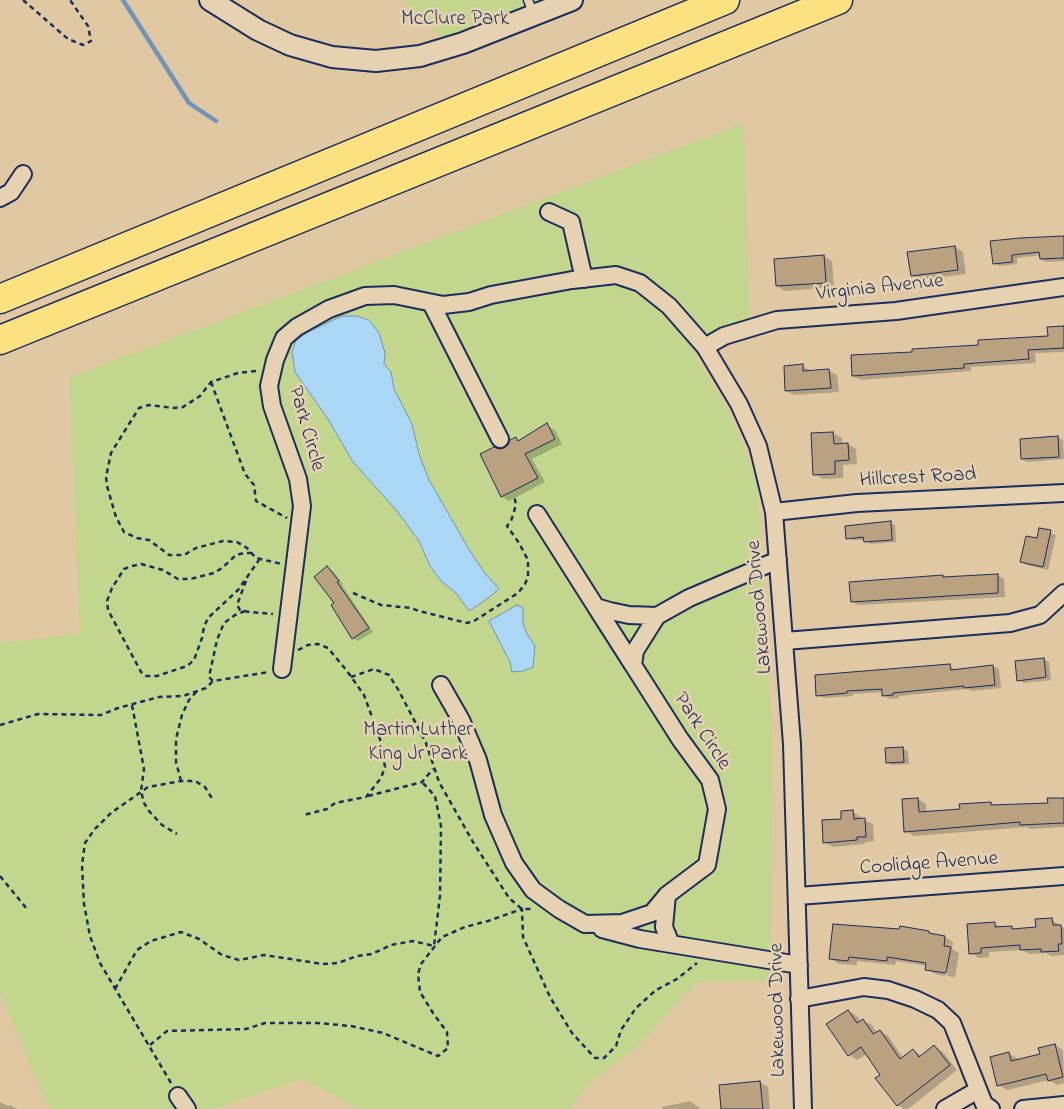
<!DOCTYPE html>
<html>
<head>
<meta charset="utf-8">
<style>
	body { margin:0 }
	canvas { display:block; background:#dfc8a2 }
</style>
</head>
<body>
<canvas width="1064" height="1109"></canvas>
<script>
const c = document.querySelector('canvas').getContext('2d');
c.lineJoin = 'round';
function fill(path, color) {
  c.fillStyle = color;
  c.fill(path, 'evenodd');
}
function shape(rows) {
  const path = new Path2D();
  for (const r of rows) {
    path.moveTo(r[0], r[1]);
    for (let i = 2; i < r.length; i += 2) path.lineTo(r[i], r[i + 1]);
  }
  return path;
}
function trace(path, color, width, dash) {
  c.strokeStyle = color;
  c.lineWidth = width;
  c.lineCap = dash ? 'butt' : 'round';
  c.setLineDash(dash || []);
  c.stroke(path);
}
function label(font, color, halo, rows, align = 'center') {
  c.font = font + ' "Indie Flower",sans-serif';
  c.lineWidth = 5;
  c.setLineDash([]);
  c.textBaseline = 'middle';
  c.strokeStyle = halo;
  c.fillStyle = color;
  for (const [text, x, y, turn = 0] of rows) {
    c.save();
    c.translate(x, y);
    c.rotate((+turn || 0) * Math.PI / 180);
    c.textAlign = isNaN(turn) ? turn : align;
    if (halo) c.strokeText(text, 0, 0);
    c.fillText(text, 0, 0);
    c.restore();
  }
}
fill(shape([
	[403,0,562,0,451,47],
	[744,123,750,338,719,344,696,357,730,413,758,484,773,748,770,981,697,982,633,1051,589,1083,570,1109,358,1109,303,1079,213,1109,49,1109,0,992,0,643,80,634,69,377]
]), '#c2d78d');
const water = shape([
	[342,316,356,316,369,320,379,333,385,353,384,364,391,372,394,389,412,424,419,454,429,480,470,551,484,572,499,589,487,599,469,611,456,593,441,581,430,566,419,541,397,511,353,462,328,419,295,372,292,352,296,340,308,332,342,316],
	[517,605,523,608,523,624,527,634,535,646,533,667,523,671,512,672,510,662,489,621,517,605]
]);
fill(water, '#aad7f6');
trace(water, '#7194b9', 1);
fill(shape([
	[1064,237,1064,261,1046,262,1041,259,1041,255,1017,258,1017,264,999,266,994,263,992,242],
	[955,247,963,252,966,274,920,280,912,275],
	[824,256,832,261,834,287,785,291,777,286],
	[1064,328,1064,352,1035,353,1036,363,971,367,971,371,861,380,853,376,914,353,1049,337],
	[803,366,811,371,829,371,837,375,839,392,795,395,786,391],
	[547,425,555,430,562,444,532,459,545,482,509,501,501,496,499,450,505,449,516,439,520,441],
	[833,433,842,438,842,444,848,444,856,449,857,464,843,465,843,478,823,479,815,474,812,434],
	[1057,437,1063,440,1064,459,1028,462,1022,459],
	[890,523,895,525,896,542,870,544,865,540,852,540,847,538],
	[1040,529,1056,535,1048,570,1027,565,1022,562,1038,540],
	[327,568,333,571,343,584,342,585,373,632,358,641,352,638,336,604],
	[997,575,1004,579,1005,597,858,605,852,601,942,576,945,578],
	[1044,659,1049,662,1051,680,1024,683,1019,680],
	[950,666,956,670,993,666,999,669,1001,688,972,691,968,689,899,696,899,698,890,699,883,695,883,692,853,694,853,696,824,698,817,695],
	[902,748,908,751,909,764,892,765,887,762],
	[918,799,926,804,927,813,961,810,991,803,996,806,1049,805,1064,799,1064,827,1030,829,1027,827,914,836,905,831],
	[853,812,861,817,861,819,873,824,874,841,865,842,865,844,833,847,824,842,843,820],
	[1052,920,1064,928,1064,955,1051,956,1046,953,1030,954,1022,950,989,952,989,957,979,958,971,953,995,924,1003,928,1012,927,1016,930,1037,928],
	[929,932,934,935,945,937,953,942,952,949,959,953,955,977,947,976,951,943,950,943,945,976,935,974,927,969,927,966,896,961,895,965,857,961,857,965,839,964,831,959],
	[848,1011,857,1016,861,1022,863,1021,872,1025,877,1033,880,1031,888,1036,903,1058,913,1050,922,1056,934,1046,942,1051,957,1070,908,1109,904,1109,898,1105,877,1079,881,1075,867,1054,857,1060,849,1055],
	[1055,1045,1063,1050,1064,1083,1057,1085,1049,1080,1007,1090,999,1085,1009,1054,1017,1058,1018,1061,1041,1055],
	[760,1082,768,1087,770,1109,723,1109],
	[690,1101,701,1109,662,1109,662,1107],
	[0,1102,8,1106,10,1105,18,1109,0,1109]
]), '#0003');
trace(shape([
	[123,0,189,103,216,121]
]), '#7194b9', 4.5);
const building = shape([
	[1064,236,1064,258,1040,259,1039,252,1012,255,1012,262,993,264,990,241,1020,238,1064,236],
	[955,246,958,270,911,276,907,252,955,246],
	[824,255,826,283,776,286,774,259,824,255],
	[1064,326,1064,348,1028,350,1029,359,964,364,964,368,852,376,851,355,912,352,912,349,978,345,978,340,1048,336,1047,327,1064,326],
	[803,364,803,371,829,369,831,388,785,391,784,366,803,364],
	[547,423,555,439,525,454,538,478,501,497,480,454,494,447,499,449,504,448,508,445,510,440,516,437,518,441,547,423],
	[833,432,834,444,848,443,849,460,835,461,835,474,813,475,811,433,833,432],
	[1058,436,1059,457,1021,459,1020,439,1058,436],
	[891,521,892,540,864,542,863,537,846,539,845,526,891,521],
	[1039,528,1051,530,1043,567,1020,562,1026,536,1037,538,1039,528],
	[327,566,339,581,337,582,369,628,352,639,331,605,334,603,314,577,327,566],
	[998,574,998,593,851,602,849,582,943,575,943,577,998,574],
	[1044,658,1046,677,1017,681,1015,661,1044,658],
	[950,664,951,670,993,665,995,685,964,688,964,686,893,693,893,695,882,696,882,689,847,691,847,693,816,696,815,675,950,664],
	[903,747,904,762,886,763,885,748,903,747],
	[918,798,919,812,960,809,959,804,991,802,991,805,1048,803,1047,798,1064,798,1064,823,1020,825,1020,822,904,832,902,799,918,798],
	[853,810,854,819,865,818,866,837,857,837,857,840,823,843,822,820,841,819,841,811,853,810],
	[1052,918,1053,925,1061,925,1062,944,1058,944,1059,951,1041,952,1041,949,1020,950,1020,945,981,948,981,953,969,954,967,924,995,922,995,927,1012,926,1012,929,1036,927,1035,919,1052,918],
	[833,924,899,929,900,926,929,931,929,933,945,936,944,946,951,947,946,973,925,970,926,963,887,957,887,961,849,957,848,961,829,959,833,924],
	[848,1010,857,1023,863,1019,873,1034,880,1030,900,1059,913,1049,919,1057,934,1045,950,1065,897,1106,875,1078,880,1075,861,1047,848,1056,826,1024,848,1010],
	[1055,1044,1063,1077,1048,1081,1046,1074,997,1086,990,1057,1009,1052,1011,1061,1040,1054,1038,1048,1055,1044],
	[760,1081,763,1109,721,1109,719,1085,760,1081]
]);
fill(building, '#baa17f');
trace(building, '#1b2f5e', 1);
const service = shape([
	[528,0,534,15]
]);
const minor = shape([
	[0,198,11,192,23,174],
	[549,212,571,222,584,279],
	[431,303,500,439],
	[705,347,724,336,777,320,896,311,1064,287],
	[774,512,857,503,1064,493],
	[537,514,596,607,610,611,629,615,657,616],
	[596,607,633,665],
	[785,641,1010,623,1040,615,1064,593],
	[282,669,302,506,298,479,272,406,269,386,275,360,284,338,297,327,329,309,365,296,394,295,443,305,469,302,491,295,572,280,616,275,640,283,669,306,705,347,739,404,758,446,774,512,792,744,803,1109],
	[441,685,461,720,478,760,493,815,514,863,533,890,559,909,585,924,622,923,652,913,667,895,707,865,717,809,710,780,680,739,633,665,635,651,657,616,689,598,778,560],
	[667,895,664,927,671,944],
	[798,896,1064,876],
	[602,929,640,939,799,965],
	[799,999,864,987,888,990,915,999,938,1010,952,1023,984,1104,991,1109],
	[178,1096,187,1109],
	[945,1109,978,1090],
	[1023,1109,1064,1105]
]);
const tertiary = shape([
	[210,0,258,30,290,45,332,57,376,61,420,56,463,43,572,0]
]);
const motorway = shape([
	[0,299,725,0],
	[0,340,838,0]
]);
trace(service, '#1b2f5e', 11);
trace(minor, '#1b2f5e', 20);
trace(tertiary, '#1b2f5e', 24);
trace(motorway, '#1b2f5e', 31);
trace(shape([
	[23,0,68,39,83,45,91,41,88,26,70,0],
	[256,371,238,373,211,382,200,396,183,407,174,408,149,405,139,408,111,453,106,477,107,486,116,517,124,532,137,538,149,540,169,555,184,555,196,548,223,541,237,542,247,548,256,558,282,564],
	[211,382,245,474,254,485,256,501,287,518],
	[252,553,244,553,236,555,222,568,214,573,190,579,178,579,163,570,141,564,132,566,124,569,112,588,107,601,108,610,141,672,146,676,157,676,187,666,194,660,202,638,204,627,208,618,238,590,259,560],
	[246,581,237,605,240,610,249,612,273,614],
	[353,593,381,605,411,608,419,611,467,623,474,621,518,593,525,584,528,577,528,560,519,543,507,526,511,521,516,505,514,495],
	[245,611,235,615,224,623,217,640,209,677,213,681,269,672],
	[298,650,308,645,318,644,328,648,347,671,364,695,380,739,385,767,381,778,366,797,335,803,327,809,304,815],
	[351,677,374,669,389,675,399,691,426,743,439,782,473,842,509,898,522,909,533,909],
	[132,705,144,769,141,791,144,803,149,811,162,825,177,834],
	[0,725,38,714,101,715,118,708,159,697,183,696,206,688,213,681],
	[181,781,176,762,176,739,182,715,189,700,197,691],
	[368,796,422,782,433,769],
	[0,876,27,909],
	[115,989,137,950,151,941,181,932,199,939,222,955,239,960,264,955,323,964,338,963,357,956,372,954,391,945,413,941,434,946,440,896,441,826,435,796,422,782],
	[150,1045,167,1031,246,1029,265,1023,317,1023,351,1026,383,1033,438,1056,448,1048,447,1032,433,1013,420,992,418,974,421,964,442,937,465,927,488,921,522,909,523,937,550,997,572,1033,595,1058,604,1058,616,1046,621,1030,636,1008,656,990,677,979,697,963],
	[171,1083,100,963,90,936,84,904,82,865,85,843,94,830,111,813,148,787,181,781,195,781,205,787,213,800]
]), '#1b2f5e', 2.5, [5, 4]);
trace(service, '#e6d2b0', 8);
trace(minor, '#e6d2b0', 16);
trace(tertiary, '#e6d2b0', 20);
trace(motorway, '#fbe180', 28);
label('21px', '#2c4063', '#e6d2b0', [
	["McClure Park",455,21],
	["Martin Luther",418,732],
	["King Jr Park",418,756]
]);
label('21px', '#1b2f5e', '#e6d2b0', [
	["Virginia Avenue",880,289,-6],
	["Park Circle",305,429,74],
	["Hillcrest Road",918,479,-3],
	["Lakewood Drive",761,607,-95],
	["Park Circle",701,732,57],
	["Coolidge Avenue",929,865,-4],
	["Lakewood Drive",779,1010,-91]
]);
</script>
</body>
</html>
